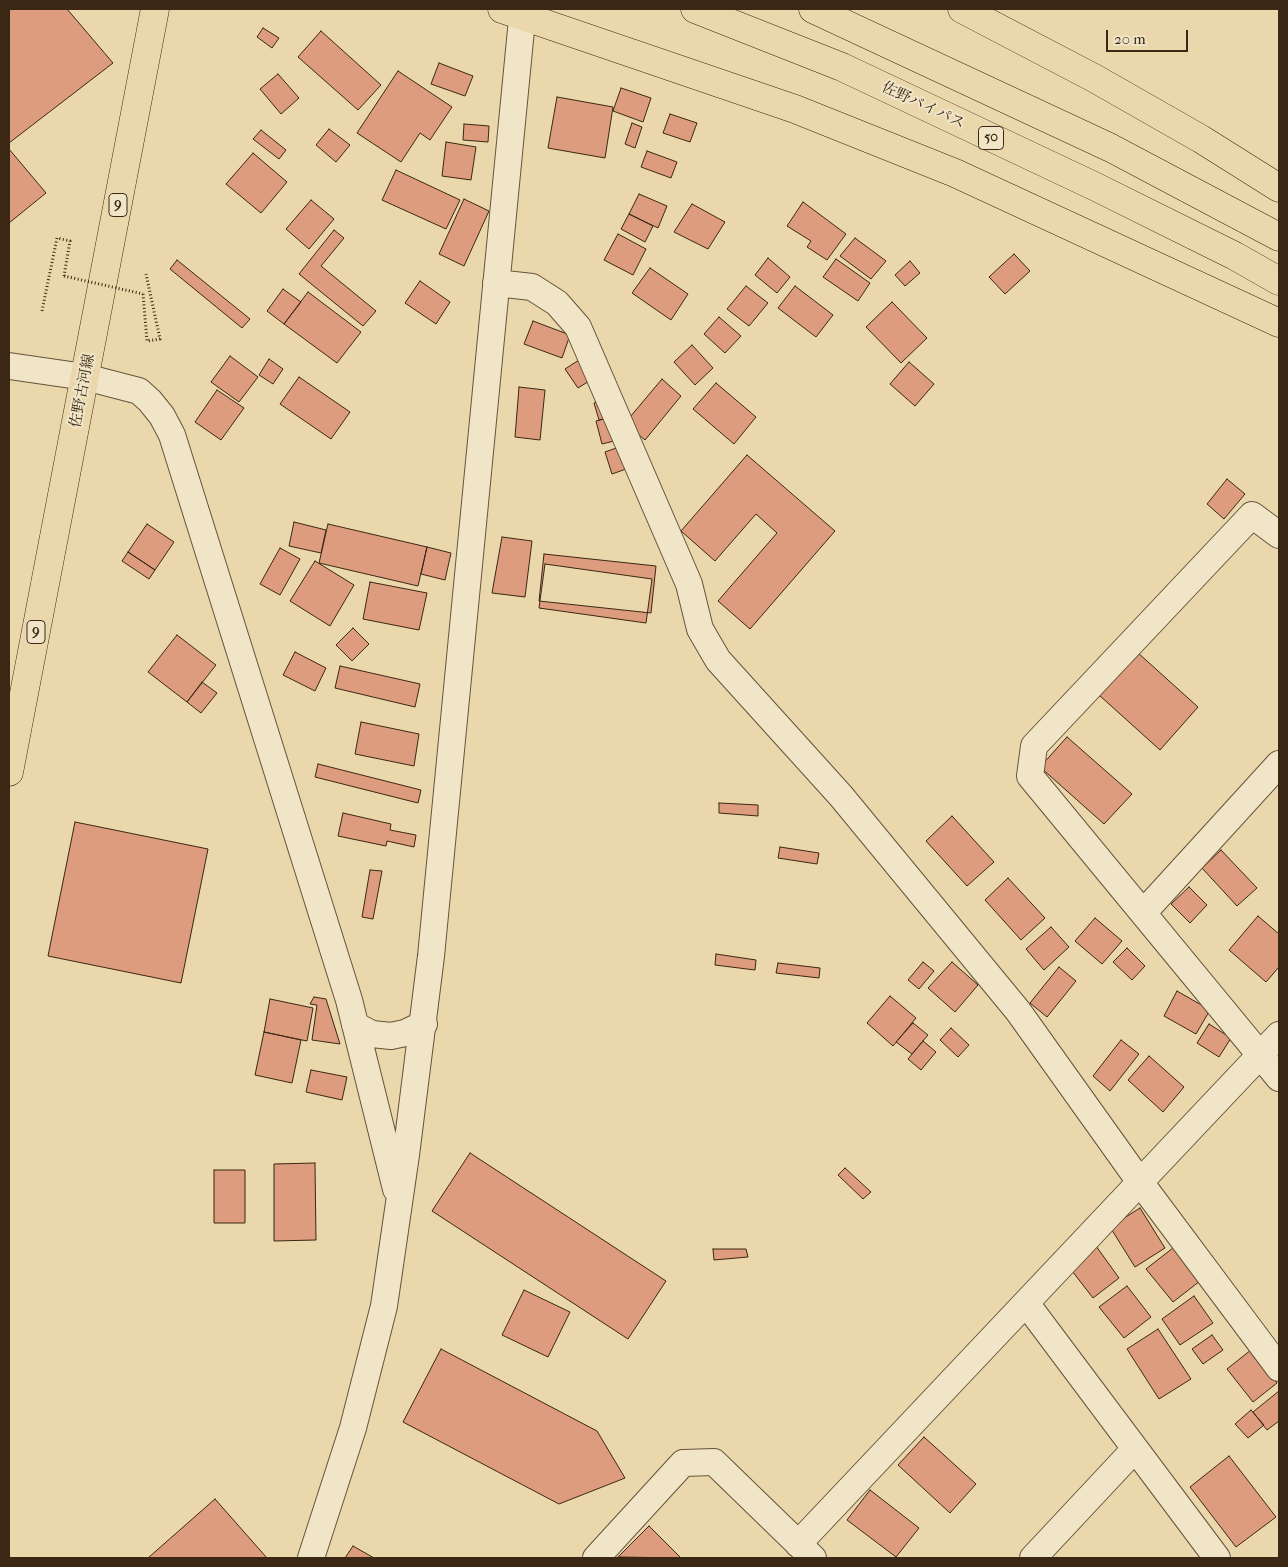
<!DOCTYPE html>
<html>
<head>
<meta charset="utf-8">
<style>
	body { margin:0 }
	#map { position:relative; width:1288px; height:1567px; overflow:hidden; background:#ead7ab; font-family:"IM FELL French Canon",serif }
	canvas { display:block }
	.frame { position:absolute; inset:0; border:10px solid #3a2714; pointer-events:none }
	.scale { position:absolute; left:1106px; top:30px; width:82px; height:22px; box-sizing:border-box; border:2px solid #3a2714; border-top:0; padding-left:6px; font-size:15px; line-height:18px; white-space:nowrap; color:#3a2714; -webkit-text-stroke:4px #f1e5c8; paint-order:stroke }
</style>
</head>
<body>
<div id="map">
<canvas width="1288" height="1567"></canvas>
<div class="frame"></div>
<div class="scale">20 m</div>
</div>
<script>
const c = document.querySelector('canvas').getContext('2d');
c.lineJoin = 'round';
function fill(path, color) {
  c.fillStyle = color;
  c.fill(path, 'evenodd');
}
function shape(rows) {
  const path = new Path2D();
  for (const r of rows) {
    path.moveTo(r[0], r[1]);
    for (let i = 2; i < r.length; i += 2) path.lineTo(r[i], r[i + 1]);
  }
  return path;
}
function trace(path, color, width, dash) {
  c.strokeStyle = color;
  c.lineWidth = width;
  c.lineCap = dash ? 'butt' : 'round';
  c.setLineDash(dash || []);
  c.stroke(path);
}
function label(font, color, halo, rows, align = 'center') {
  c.font = font + ' "IM FELL French Canon","Noto Serif JP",serif';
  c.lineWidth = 4;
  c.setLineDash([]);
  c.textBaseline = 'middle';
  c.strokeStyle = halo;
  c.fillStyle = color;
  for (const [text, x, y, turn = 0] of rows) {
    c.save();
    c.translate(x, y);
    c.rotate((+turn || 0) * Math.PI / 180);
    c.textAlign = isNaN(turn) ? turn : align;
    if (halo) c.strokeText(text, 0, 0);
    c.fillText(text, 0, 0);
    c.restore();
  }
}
const building = shape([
	[9,9,67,9,113,63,9,143,9,9],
	[263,28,279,38,272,48,257,37,263,28],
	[321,31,381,85,358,110,298,57,321,31],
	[439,63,473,76,465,96,431,84,439,63],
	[398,71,452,107,430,140,420,133,401,162,357,133,398,71],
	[278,74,299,98,281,114,260,89,278,74],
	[621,88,651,98,643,122,613,111,621,88],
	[557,97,613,107,605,158,548,148,557,97],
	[670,114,697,123,690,142,663,133,670,114],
	[632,123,642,127,635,148,625,144,632,123],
	[464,124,489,126,488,142,463,140,464,124],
	[329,129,350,145,336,162,316,145,329,129],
	[261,130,286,150,279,159,253,139,261,130],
	[446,142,476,147,471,180,442,176,446,142],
	[9,149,46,193,9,223,9,149],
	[647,151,677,162,671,178,641,167,647,151],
	[253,153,287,182,261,213,226,184,253,153],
	[396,170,460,200,446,229,382,200,396,170],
	[639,194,667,206,658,228,629,214,639,194],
	[464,199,489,211,464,266,439,254,464,199],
	[311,200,334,219,309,249,286,229,311,200],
	[803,202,846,234,827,260,807,247,811,241,787,226,803,202],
	[692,204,725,222,708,249,674,232,692,204],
	[629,214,653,226,645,242,621,229,629,214],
	[334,230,344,238,321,266,376,311,363,326,299,274,334,230],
	[618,234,646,249,633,275,604,260,618,234],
	[855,238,886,261,871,279,840,256,855,238],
	[1014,254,1030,271,1005,294,989,277,1014,254],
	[768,258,790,277,777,293,755,275,768,258],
	[836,259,870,283,858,301,823,277,836,259],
	[177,260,250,319,242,328,170,269,177,260],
	[910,261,920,273,905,286,895,275,910,261],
	[650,268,688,294,671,320,632,293,650,268],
	[420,281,450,302,436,324,405,303,420,281],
	[746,286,768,303,749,326,727,309,746,286],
	[795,286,833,315,816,337,778,308,795,286],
	[283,289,301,302,284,324,267,311,283,289],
	[308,292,361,332,337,363,284,324,308,292],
	[892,302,927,338,901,363,866,327,892,302],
	[719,317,741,336,725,353,704,334,719,317],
	[533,321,570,335,562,358,524,344,533,321],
	[692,345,713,368,695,385,674,362,692,345],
	[230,356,258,377,239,402,211,382,230,356],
	[582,358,594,378,578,388,565,369,582,358],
	[269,359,283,369,273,384,259,375,269,359],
	[909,362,934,384,915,406,890,384,909,362],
	[299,377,350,412,331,439,280,404,299,377],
	[662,379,681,396,645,440,625,423,662,379],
	[716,383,756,417,734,444,693,409,716,383],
	[519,387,545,390,540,440,515,437,519,387],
	[217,390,244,408,221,440,195,422,217,390],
	[601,401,606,418,599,420,594,403,601,401],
	[608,418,614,441,602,444,596,421,608,418],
	[619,447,626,469,612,474,605,452,619,447],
	[747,455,835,531,750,629,718,601,777,533,756,514,715,561,681,531,747,455],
	[1227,479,1245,494,1224,519,1207,504,1227,479],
	[294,522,326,530,321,553,289,546,294,522],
	[147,524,174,542,155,570,128,552,147,524],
	[328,524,427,547,418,586,319,563,328,524],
	[502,537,532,541,525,597,492,593,502,537],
	[427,547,451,553,445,580,421,574,427,547],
	[280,548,300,559,280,595,260,584,280,548],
	[128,552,155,570,149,579,122,561,128,552],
	[544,554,656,566,651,613,539,601,544,554],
	[315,561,354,585,330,626,290,601,315,561],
	[545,564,652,579,646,623,539,608,545,564],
	[370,582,427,593,419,630,363,619,370,582],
	[353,628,369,644,352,661,336,645,353,628],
	[177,635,216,665,187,702,148,672,177,635],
	[295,652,326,668,315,691,283,675,295,652],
	[1137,652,1198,707,1160,750,1099,695,1137,652],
	[340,666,420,684,415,707,335,688,340,666],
	[202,682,217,693,201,713,187,702,202,682],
	[361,722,419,734,414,766,355,754,361,722],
	[1067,737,1132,794,1104,824,1040,767,1067,737],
	[318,764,421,790,418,803,315,777,318,764],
	[719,803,758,805,758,816,719,813,719,803],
	[343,813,391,824,390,830,416,835,414,847,387,841,386,846,338,836,343,813],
	[952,816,994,862,967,886,926,841,952,816],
	[75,822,208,849,181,983,48,956,75,822],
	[780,847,819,853,817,864,778,858,780,847],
	[1221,850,1257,888,1237,906,1202,868,1221,850],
	[370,870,382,871,373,919,362,917,370,870],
	[1008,878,1045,918,1021,940,985,900,1008,878],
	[1189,887,1207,905,1190,923,1171,904,1189,887],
	[1258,916,1279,934,1279,967,1266,982,1229,950,1258,916],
	[1095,918,1122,941,1102,964,1075,941,1095,918],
	[1051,927,1069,947,1044,970,1026,949,1051,927],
	[1127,948,1145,966,1132,980,1113,962,1127,948],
	[716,954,756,960,755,970,715,965,716,954],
	[923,962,934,971,919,989,908,980,923,962],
	[952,962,978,985,955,1012,928,988,952,962],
	[778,963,820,968,819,978,776,973,778,963],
	[1059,967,1076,981,1047,1017,1030,1003,1059,967],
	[1177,991,1210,1010,1196,1034,1164,1016,1177,991],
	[890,996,916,1018,893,1046,867,1023,890,996],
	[314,997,326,999,340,1044,312,1040,317,1005,310,1004,314,997],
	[270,999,313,1008,307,1041,264,1032,270,999],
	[913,1023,928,1035,912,1054,896,1042,913,1023],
	[1209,1024,1231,1038,1219,1057,1197,1043,1209,1024],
	[951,1028,969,1045,958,1057,940,1040,951,1028],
	[264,1032,301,1040,292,1083,255,1075,264,1032],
	[1121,1040,1139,1054,1110,1091,1093,1076,1121,1040],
	[923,1041,936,1052,921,1070,908,1059,923,1041],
	[1149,1056,1184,1087,1163,1112,1128,1080,1149,1056],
	[311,1070,347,1077,342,1100,306,1092,311,1070],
	[470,1153,666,1281,628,1339,432,1211,470,1153],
	[315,1163,316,1240,274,1241,274,1164,315,1163],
	[845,1168,871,1192,863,1199,838,1175,845,1168],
	[214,1170,245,1170,245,1223,214,1223,214,1170],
	[1140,1208,1165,1248,1135,1267,1110,1227,1140,1208],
	[1096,1246,1119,1278,1093,1298,1069,1267,1096,1246],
	[1173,1248,1200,1281,1173,1302,1146,1269,1173,1248],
	[713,1249,746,1249,748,1257,714,1260,713,1249],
	[1127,1286,1151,1317,1124,1338,1099,1307,1127,1286],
	[524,1290,570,1312,548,1357,502,1335,524,1290],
	[1194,1296,1213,1323,1180,1345,1162,1319,1194,1296],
	[1158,1329,1191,1379,1159,1399,1127,1349,1158,1329],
	[1212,1335,1223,1350,1203,1364,1192,1349,1212,1335],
	[441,1349,597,1431,625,1478,559,1504,403,1422,441,1349],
	[1251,1350,1277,1383,1253,1402,1227,1369,1251,1350],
	[1279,1391,1279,1421,1267,1430,1253,1412,1279,1391],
	[1251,1410,1264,1425,1248,1438,1235,1424,1251,1410],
	[924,1437,976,1484,950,1513,898,1465,924,1437],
	[1229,1456,1276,1517,1236,1547,1190,1487,1229,1456],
	[870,1490,919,1528,896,1557,847,1520,870,1490],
	[215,1499,267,1558,148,1558,215,1499],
	[649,1526,681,1558,618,1557,649,1526],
	[353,1546,374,1558,345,1558,353,1546]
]);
fill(building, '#dd9c7d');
trace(building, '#3a2714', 1);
const minor = shape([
	[496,283,532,287,557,303,578,327,689,584,700,629,718,660,841,796,1018,1011,1140,1182,1279,1368],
	[9,366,85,377,139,391,150,401,162,416,172,435,349,1000,396,1189],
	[1279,535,1252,515,1034,746,1030,776,1279,1078],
	[1144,912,1279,764],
	[355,1025,372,1034,391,1036,405,1033,424,1024],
	[1026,1303,1217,1558],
	[798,1544,1279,1035],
	[311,1558,353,1428,384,1306,406,1155,431,956,523,9],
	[596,1558,683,1463,714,1462,813,1558],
	[1033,1558,1134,1450]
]);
const major = shape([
	[9,772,155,9]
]);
const highway = shape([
	[502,9,795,109,955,173,1279,323],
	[695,9,842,67,1094,186,1235,256,1279,281],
	[813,9,1111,148,1279,237],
	[962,9,1094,78,1201,139,1279,188]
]);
trace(minor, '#66533a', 28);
trace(major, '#3a2714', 29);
trace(highway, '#3a2714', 29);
trace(shape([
	[143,294,147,341,160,339,146,274],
	[42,311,57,238,70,241,64,276]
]), '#3a2714', 3, [1, 2.5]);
trace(minor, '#f1e5c8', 26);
trace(major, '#ead7ab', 28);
trace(highway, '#ead7ab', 28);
trace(shape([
	[64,276,143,294]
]), '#3a2714', 3, [1, 2.5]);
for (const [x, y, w] of [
	[991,138,25],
	[118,205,18],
	[36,632,18]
]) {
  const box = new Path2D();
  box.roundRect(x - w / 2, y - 11.5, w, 23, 4);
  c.fillStyle = '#f1e5c8';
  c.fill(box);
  trace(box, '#3a2714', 1);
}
label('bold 14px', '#3a2714', null, [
	["50",991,138],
	["9",118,205],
	["9",36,632]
]);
label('15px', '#3a2714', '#f1e5c8', [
	["佐野バイパス",923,106,25],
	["佐野古河線",83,391,-79]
]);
</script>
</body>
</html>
